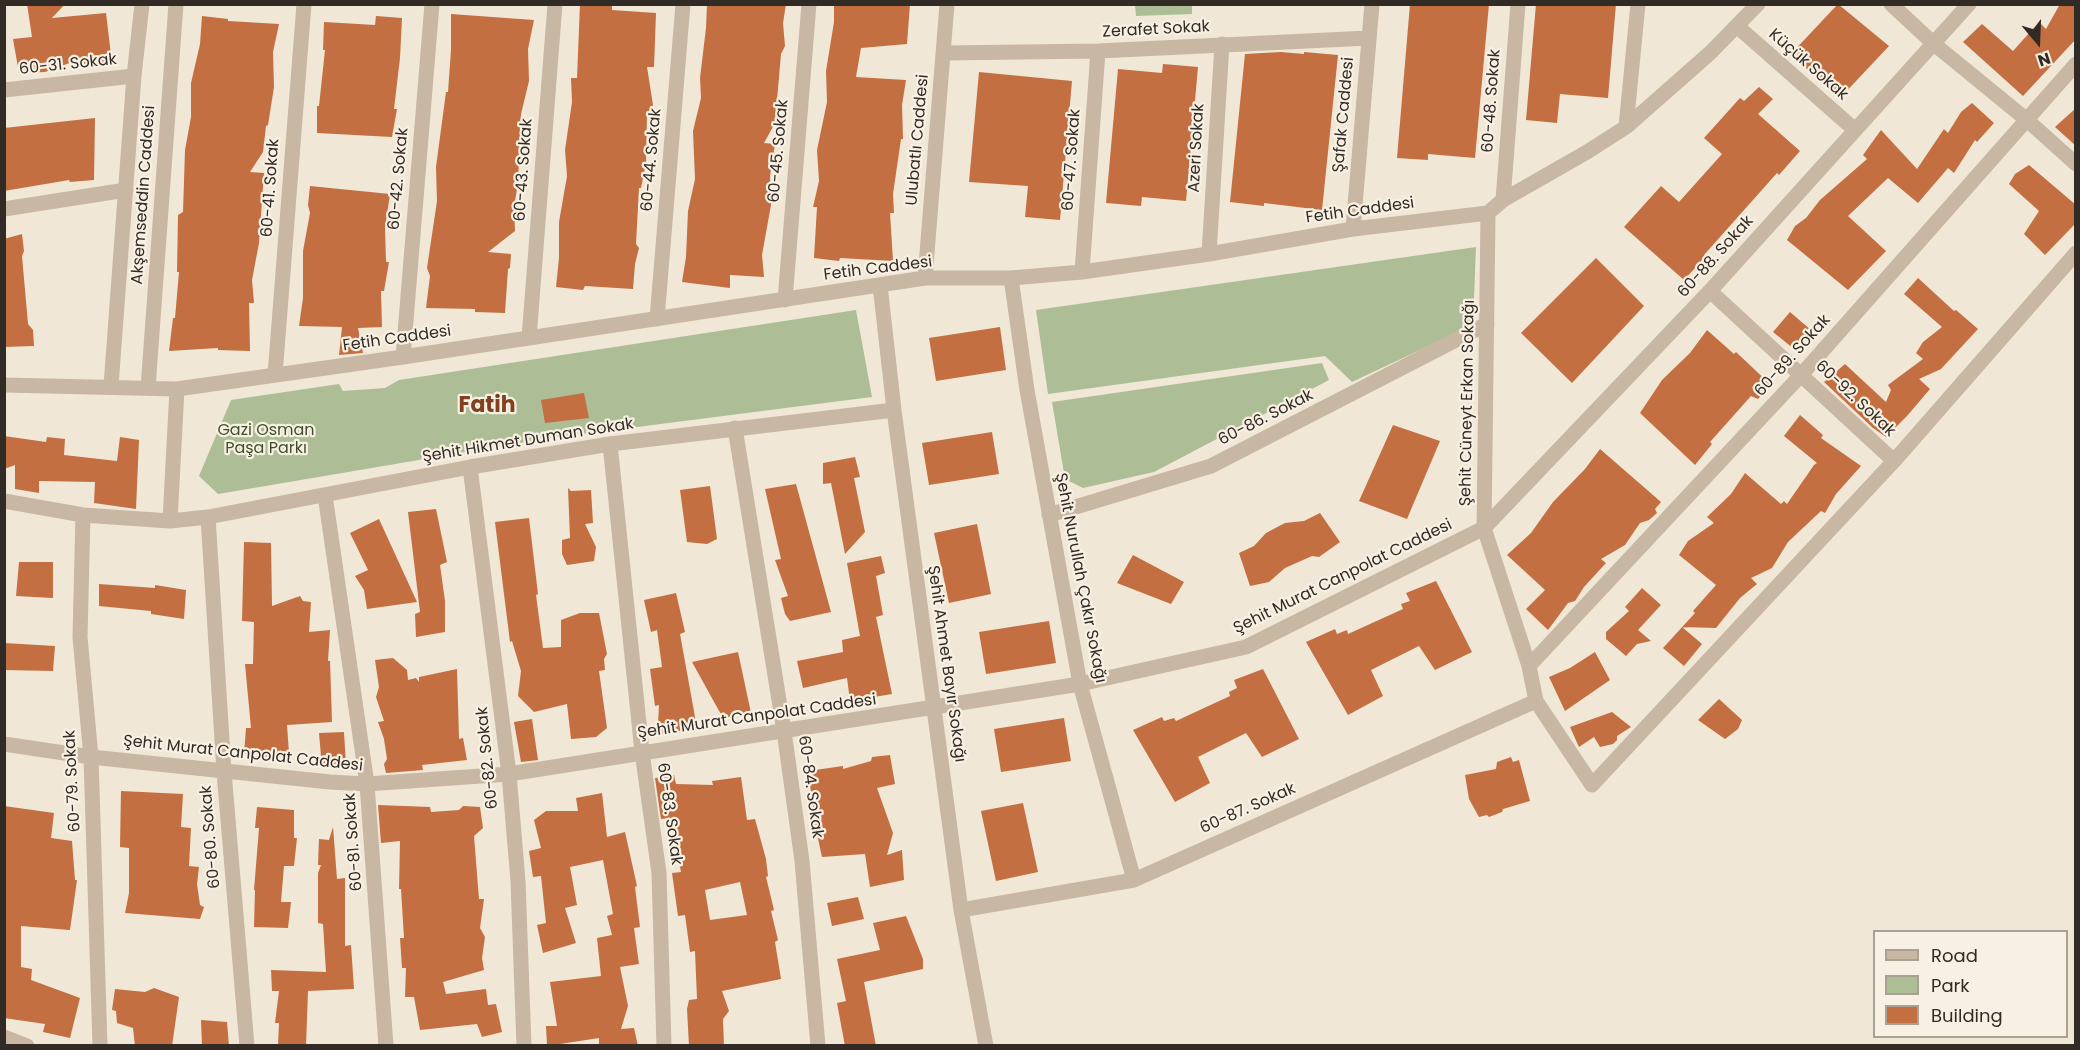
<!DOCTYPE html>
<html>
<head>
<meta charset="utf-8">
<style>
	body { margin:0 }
	#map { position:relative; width:2080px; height:1050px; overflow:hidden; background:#f0e7d6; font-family:Poppins,sans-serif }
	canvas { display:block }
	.frame { position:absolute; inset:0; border:6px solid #322b25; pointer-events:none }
	.legend { position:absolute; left:1873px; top:930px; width:195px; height:108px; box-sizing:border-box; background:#f8f0e2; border:2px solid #a9a196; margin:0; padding:8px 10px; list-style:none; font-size:18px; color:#322b25 }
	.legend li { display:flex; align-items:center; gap:12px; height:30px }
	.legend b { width:30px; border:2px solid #a9a196 }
	.north { position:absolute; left:2008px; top:12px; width:60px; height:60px; -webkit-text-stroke:4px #f8f0e2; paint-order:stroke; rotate:161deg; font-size:16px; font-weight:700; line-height:24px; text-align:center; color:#322b25 }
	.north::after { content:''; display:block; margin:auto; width:21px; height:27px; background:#322b25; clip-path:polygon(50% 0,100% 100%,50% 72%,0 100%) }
</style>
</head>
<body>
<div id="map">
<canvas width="2080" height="1050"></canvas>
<div class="frame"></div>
<ul class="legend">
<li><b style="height:8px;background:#c7b7a3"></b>Road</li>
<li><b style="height:16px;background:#adbe97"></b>Park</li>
<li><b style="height:16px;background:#c36f41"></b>Building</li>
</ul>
<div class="north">N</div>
</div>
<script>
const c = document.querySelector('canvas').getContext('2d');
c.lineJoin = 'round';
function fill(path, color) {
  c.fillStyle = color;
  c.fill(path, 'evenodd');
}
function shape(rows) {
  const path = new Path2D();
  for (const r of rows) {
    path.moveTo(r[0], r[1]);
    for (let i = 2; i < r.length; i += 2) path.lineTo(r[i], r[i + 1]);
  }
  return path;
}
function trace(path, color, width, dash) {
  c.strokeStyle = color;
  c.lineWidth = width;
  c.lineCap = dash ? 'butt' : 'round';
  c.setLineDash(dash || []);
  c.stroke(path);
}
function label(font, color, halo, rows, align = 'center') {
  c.font = font + ' Poppins,sans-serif';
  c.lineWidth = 4.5;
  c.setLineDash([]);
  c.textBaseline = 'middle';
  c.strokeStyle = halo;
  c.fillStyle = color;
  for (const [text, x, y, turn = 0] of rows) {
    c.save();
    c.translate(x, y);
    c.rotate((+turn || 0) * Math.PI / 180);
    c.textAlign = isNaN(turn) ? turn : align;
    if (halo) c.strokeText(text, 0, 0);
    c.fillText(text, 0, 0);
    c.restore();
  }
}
fill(shape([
	[1135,5,1192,5,1192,14,1136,16],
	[1476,247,1473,325,1352,382,1325,356,1048,394,1036,310],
	[856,310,872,397,543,439,218,494,199,476,231,400,339,384,343,391,385,388,399,380],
	[1322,363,1329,380,1154,472,1083,488,1065,479,1052,402]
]), '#adbe97');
fill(shape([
	[27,4,65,4,52,18,106,13,112,63,75,68,75,61,45,72,19,73,13,39,32,37],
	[580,4,612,6,612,10,656,13,654,67,647,67,653,105,647,114,646,163,641,188,639,188,636,244,639,248,635,264,633,289,585,286,583,290,556,287,559,258,559,222,567,176,565,150,572,102,571,78,577,78],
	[707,4,786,4,783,23,785,46,781,54,775,123,764,143,775,144,770,176,771,205,762,255,764,277,730,275,730,288,682,282,686,257,688,211,695,179,693,131,701,98,700,78,706,28],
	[834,4,910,4,907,44,861,48,856,77,906,80,902,105,903,139,901,139,893,194,894,213,890,213,893,261,840,258,839,261,814,258,817,207,813,207,819,181,817,150,827,102,826,71,834,22],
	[1410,4,1489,4,1475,158,1428,154,1428,160,1397,158],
	[1536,4,1616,4,1608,98,1560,94,1557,123,1526,120],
	[1838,4,1889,46,1841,97,1790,55],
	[2060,4,2076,4,2076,39,2023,96,1963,42,1982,24,2013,51,2039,22,2046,29],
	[451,14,534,20,528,49,529,81,521,114,518,183,514,207,515,231,488,252,511,254,510,268,508,269,505,313,475,312,475,309,426,308,430,276,427,268,437,201,436,167,446,92,448,92,451,50],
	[202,16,228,19,228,21,279,24,273,52,274,87,268,125,266,126,263,152,250,172,264,173,259,243,252,280,254,303,249,303,250,351,218,350,218,348,169,351,173,318,175,318,179,272,177,272,178,215,183,212,185,150,191,117,191,83,200,44],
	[376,16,402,18,400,58,394,109,397,109,392,137,317,133,317,106,319,106,325,50,323,50,324,22,375,25],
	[1281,52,1304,54,1304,52,1338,55,1322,210,1264,203,1264,206,1230,202,1245,54],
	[1163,64,1198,67,1186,201,1142,197,1141,206,1106,203,1118,69,1162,73],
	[979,72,1072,81,1060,220,1025,217,1028,186,969,182],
	[1759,87,1773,99,1758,114,1800,151,1779,175,1777,173,1704,255,1706,256,1684,280,1624,227,1661,186,1679,202,1722,154,1704,138,1740,98,1744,101],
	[1972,103,1994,123,1977,142,1975,140,1954,173,1948,168,1918,203,1888,178,1848,216,1886,251,1848,290,1787,240,1795,226,1806,218,1820,200,1867,159,1863,155,1881,130,1917,169,1944,129,1948,133,1961,112],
	[2076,108,2076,146,2055,127],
	[95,118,94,180,70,182,69,180,4,191,4,128],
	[2029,165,2076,205,2076,223,2045,255,2024,234,2039,211,2009,184,2015,174],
	[310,186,390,194,385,228,386,262,389,262,384,291,381,291,382,327,358,328,363,353,339,355,342,327,299,326,303,298,303,251,310,213,308,205],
	[22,234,24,251,22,256,28,324,33,330,34,346,4,347,4,239],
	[1596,258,1644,306,1572,383,1521,333],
	[1918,278,1954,311,1956,310,1978,329,1941,369,1919,379,1930,389,1907,416,1886,437,1873,428,1824,382,1845,364,1886,402,1891,390,1888,385,1923,359,1916,353,1923,342,1942,327,1904,294],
	[1790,312,1811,330,1794,349,1773,332],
	[1000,327,1006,370,936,381,929,338],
	[1707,330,1734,354,1736,352,1771,385,1758,399,1751,396,1710,442,1712,444,1695,465,1640,413,1662,380,1690,353],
	[584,393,589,418,545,423,541,400],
	[1800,415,1823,435,1821,438,1861,466,1836,494,1825,513,1821,511,1788,542,1772,568,1751,578,1757,584,1740,598,1716,628,1682,627,1702,644,1684,666,1663,648,1695,613,1693,611,1716,585,1679,555,1688,541,1714,523,1707,517,1731,494,1745,473,1781,504,1784,501,1787,504,1814,465,1817,463,1784,436],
	[1393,425,1440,441,1407,519,1359,501],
	[992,432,999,474,929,485,922,443],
	[4,436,46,442,47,437,65,439,64,455,117,461,120,437,139,440,136,509,94,503,95,482,39,481,39,493,15,489,15,465,4,469],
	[1600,449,1661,502,1655,509,1657,513,1649,520,1640,523,1625,545,1601,559,1606,563,1584,587,1575,601,1568,603,1548,630,1526,609,1545,590,1507,555,1531,533,1553,502,1585,469],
	[855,457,860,477,854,478,865,532,845,554,831,483,823,484,823,463],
	[796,484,831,612,790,621,785,614,781,598,788,596,775,560,781,559,765,489],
	[710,486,717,539,707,544,687,542,680,490],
	[568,488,571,491,591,490,593,523,585,524,596,547,594,561,567,565,562,554,562,540,570,538],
	[436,509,447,562,440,565,445,601,445,632,416,637,415,614,420,612,408,512],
	[1320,513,1340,542,1319,557,1312,556,1285,568,1269,582,1250,586,1239,553,1254,546,1266,533,1285,523,1304,521],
	[529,518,538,594,536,595,543,648,561,647,561,620,580,613,599,613,607,654,604,659,605,670,599,671,607,728,596,737,571,739,567,704,534,712,518,696,521,671,512,641,510,642,495,522],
	[379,519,417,602,367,609,364,590,355,576,368,570,350,533],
	[977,524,991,594,949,603,934,533],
	[244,542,271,543,272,606,300,596,303,601,311,602,309,632,330,630,328,661,330,661,332,722,287,725,289,753,264,757,258,754,244,754,246,728,251,728,245,664,253,664,254,622,242,621],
	[1133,555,1184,582,1171,604,1117,583],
	[881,556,885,573,876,576,883,615,876,617,892,694,850,701,847,678,803,688,797,661,843,652,842,640,860,636,847,563],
	[19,562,53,562,53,598,16,596],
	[1436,581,1472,652,1435,670,1419,646,1371,670,1383,696,1348,715,1306,642,1335,629,1337,634,1347,630,1348,634,1403,609,1401,604,1410,601,1406,593],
	[99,584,155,588,155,585,186,590,184,619,151,614,151,611,99,606],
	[1642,588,1661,605,1638,630,1651,641,1637,644,1626,656,1606,639,1606,632,1629,611,1625,607],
	[676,593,685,632,680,634,697,728,662,734,661,726,658,724,659,705,655,706,650,669,662,667,657,630,651,632,644,600],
	[1049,621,1056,663,986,674,979,632],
	[4,643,55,646,53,671,4,670],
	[738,652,751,713,723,718,692,662],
	[1595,652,1610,680,1565,711,1549,677,1570,668],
	[393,658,407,670,408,680,416,678,419,682,419,677,457,669,459,739,463,738,467,760,422,765,423,770,386,773,384,764,387,759,384,739,378,722,384,721,376,697,379,687,375,660],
	[1263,669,1299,739,1262,757,1246,733,1198,757,1210,783,1175,802,1133,730,1162,717,1164,721,1174,718,1176,721,1230,696,1229,692,1237,688,1234,680],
	[1719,699,1742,720,1738,729,1725,739,1698,720],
	[1612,712,1631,727,1617,736,1617,740,1613,744,1600,747,1594,737,1579,747,1570,727],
	[1064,718,1071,761,1001,772,994,729],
	[532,719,538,760,521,762,514,722],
	[344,732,346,765,322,768,319,733],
	[890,755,895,784,877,788,893,833,887,855,902,850,904,880,870,887,865,854,822,857,817,834,808,771,843,766,843,769,871,761,872,757],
	[1511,757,1513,762,1519,760,1530,801,1503,809,1502,812,1489,817,1487,815,1479,817,1469,799,1465,775,1496,769,1497,762],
	[674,775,676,784,713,785,712,781,741,777,747,820,755,819,766,859,768,876,766,877,774,910,771,911,778,940,775,942,781,979,722,991,729,1011,723,1019,724,1046,689,1046,687,1009,689,1000,697,999,695,951,690,952,685,915,678,916,672,873,681,872,670,818,661,819,655,778],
	[740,882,747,915,710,920,705,890],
	[121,791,183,794,181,827,191,828,189,866,199,867,197,884,200,905,204,907,200,919,125,913,129,893,129,848,120,847],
	[602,793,607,837,625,832,637,886,635,887,640,927,634,928,639,964,620,967,628,1006,621,1029,634,1028,638,1046,599,1046,599,1038,547,1046,546,1026,557,1026,550,982,601,976,597,938,612,935,607,916,613,914,603,860,570,867,577,905,565,908,576,943,543,953,537,925,546,923,541,876,533,877,529,851,541,848,534,820,546,811,578,811,576,798],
	[1023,803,1038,872,996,881,981,811],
	[378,805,430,807,431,812,459,810,463,806,480,807,483,828,474,836,479,899,484,899,480,928,485,937,482,958,484,970,443,982,446,994,486,989,488,1005,496,1004,502,1032,482,1037,477,1024,420,1030,414,997,405,997,406,968,402,968,400,938,404,938,401,889,399,889,400,841,381,843],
	[4,806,54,813,51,838,72,841,75,880,77,880,70,930,21,926,21,967,32,969,31,980,80,998,70,1038,43,1032,45,1024,4,1018],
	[257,807,294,810,294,838,297,838,294,866,284,866,281,902,291,902,288,928,254,927,255,890,254,890,259,828,255,828],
	[333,827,337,879,345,878,345,946,351,945,354,989,308,991,306,1046,278,1046,279,1023,275,1023,279,991,272,991,271,970,326,972,323,924,318,923,318,873,321,865,318,865,319,839,329,840],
	[858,897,864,919,832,926,827,903],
	[906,916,923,959,923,969,864,982,876,1046,845,1046,837,1003,846,1001,837,959,880,950,873,923],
	[154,988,179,997,172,1046,135,1046,133,1028,117,1023,116,1011,112,1010,115,989,145,992],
	[201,1020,227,1022,229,1046,202,1046]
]), '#c36f41');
trace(shape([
	[1891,4,1934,44,2027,120,2076,164],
	[1738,27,1855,130],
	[944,53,1098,51,1369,38],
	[4,90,134,76],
	[1626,127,1638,4],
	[1503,200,1518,4],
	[4,209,126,190],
	[1488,213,1484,528,1529,666,1536,701,1592,785,1894,461,2076,253],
	[1353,229,1372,4],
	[1209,254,1222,44],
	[1082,272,1098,51],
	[925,278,947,4],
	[1011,278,1027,390,1080,684,1134,880],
	[880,285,894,410,961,910,986,1046],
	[1710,291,1894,461],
	[785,300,809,4],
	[657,319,683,4],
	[529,338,555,4],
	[403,357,432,4],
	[275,375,304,4],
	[4,385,177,389,403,357,925,278,1011,278,1082,272,1209,254,1353,229,1488,213,1503,200,1587,152,1626,127,1710,53,1758,4],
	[111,386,134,76,142,4],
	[148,388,176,4],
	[735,428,784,731,802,861,818,1046],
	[610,444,642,752,659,873,664,1046],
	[470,467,509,774,518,881,524,1046],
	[325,495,367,784,386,1046],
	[4,501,83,515,170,521,208,517,470,467,610,444,894,410],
	[83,515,80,637,91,757,100,1046],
	[1049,515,1211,466,1487,324],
	[208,517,224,772,247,1046],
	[170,521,177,389],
	[1529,666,1802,374,2076,64],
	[4,744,91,757,330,782,367,784,509,774,1080,684,1246,647,1484,528,1710,291,1969,4],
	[961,910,1134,880,1536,701],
	[4,1037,27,1046]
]), '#c7b7a3', 15);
label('16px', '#322b25', '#f8f0e2', [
	["Zerafet Sokak",1156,30,-3],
	["60-31. Sokak",68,65,-6],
	["Küçük Sokak",1808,65,41],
	["60-48. Sokak",1492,101,-86],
	["Şafak Caddesi",1344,115,-85],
	["Ulubatlı Caddesi",918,140,-85],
	["Azeri Sokak",1197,148,-87],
	["60-45. Sokak",779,151,-85],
	["60-44. Sokak",652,160,-85],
	["60-47. Sokak",1072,160,-86],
	["60-43. Sokak",524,170,-86],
	["60-42. Sokak",399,179,-85],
	["60-41. Sokak",271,188,-86],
	["Akşemseddin Caddesi",144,195,-86],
	["Fetih Caddesi",1360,211,-8],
	["60-88. Sokak",1716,257,-48],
	["Fetih Caddesi",878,269,-7],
	["Fetih Caddesi",397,339,-8],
	["60-89. Sokak",1793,356,-48],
	["60-92. Sokak",1855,399,43],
	["Şehit Cüneyt Erkan Sokağı",1468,403,-89],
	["60-86. Sokak",1266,418,-27],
	["Şehit Hikmet Duman Sokak",528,441,-9],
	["Şehit Murat Canpolat Caddesi",1343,577,-26],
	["Şehit Nurullah Çakır Sokağı",1080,578,79],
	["Şehit Ahmet Bayır Sokağı",946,664,82],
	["Şehit Murat Canpolat Caddesi",757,717,-8],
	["Şehit Murat Canpolat Caddesi",243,754,6],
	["60-82. Sokak",488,758,-96],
	["60-79. Sokak",73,781,-93],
	["60-84. Sokak",810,787,82],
	["60-87. Sokak",1248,809,-24],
	["60-83. Sokak",669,814,82],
	["60-80. Sokak",211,837,-95],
	["60-81. Sokak",354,842,-94]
]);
label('16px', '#3d5029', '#f8f0e2', [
	["Gazi Osman",266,431],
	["Paşa Parkı",266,449]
]);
label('bold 22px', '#7f4120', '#f8f0e2', [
	["Fatih",487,406]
]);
</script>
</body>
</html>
